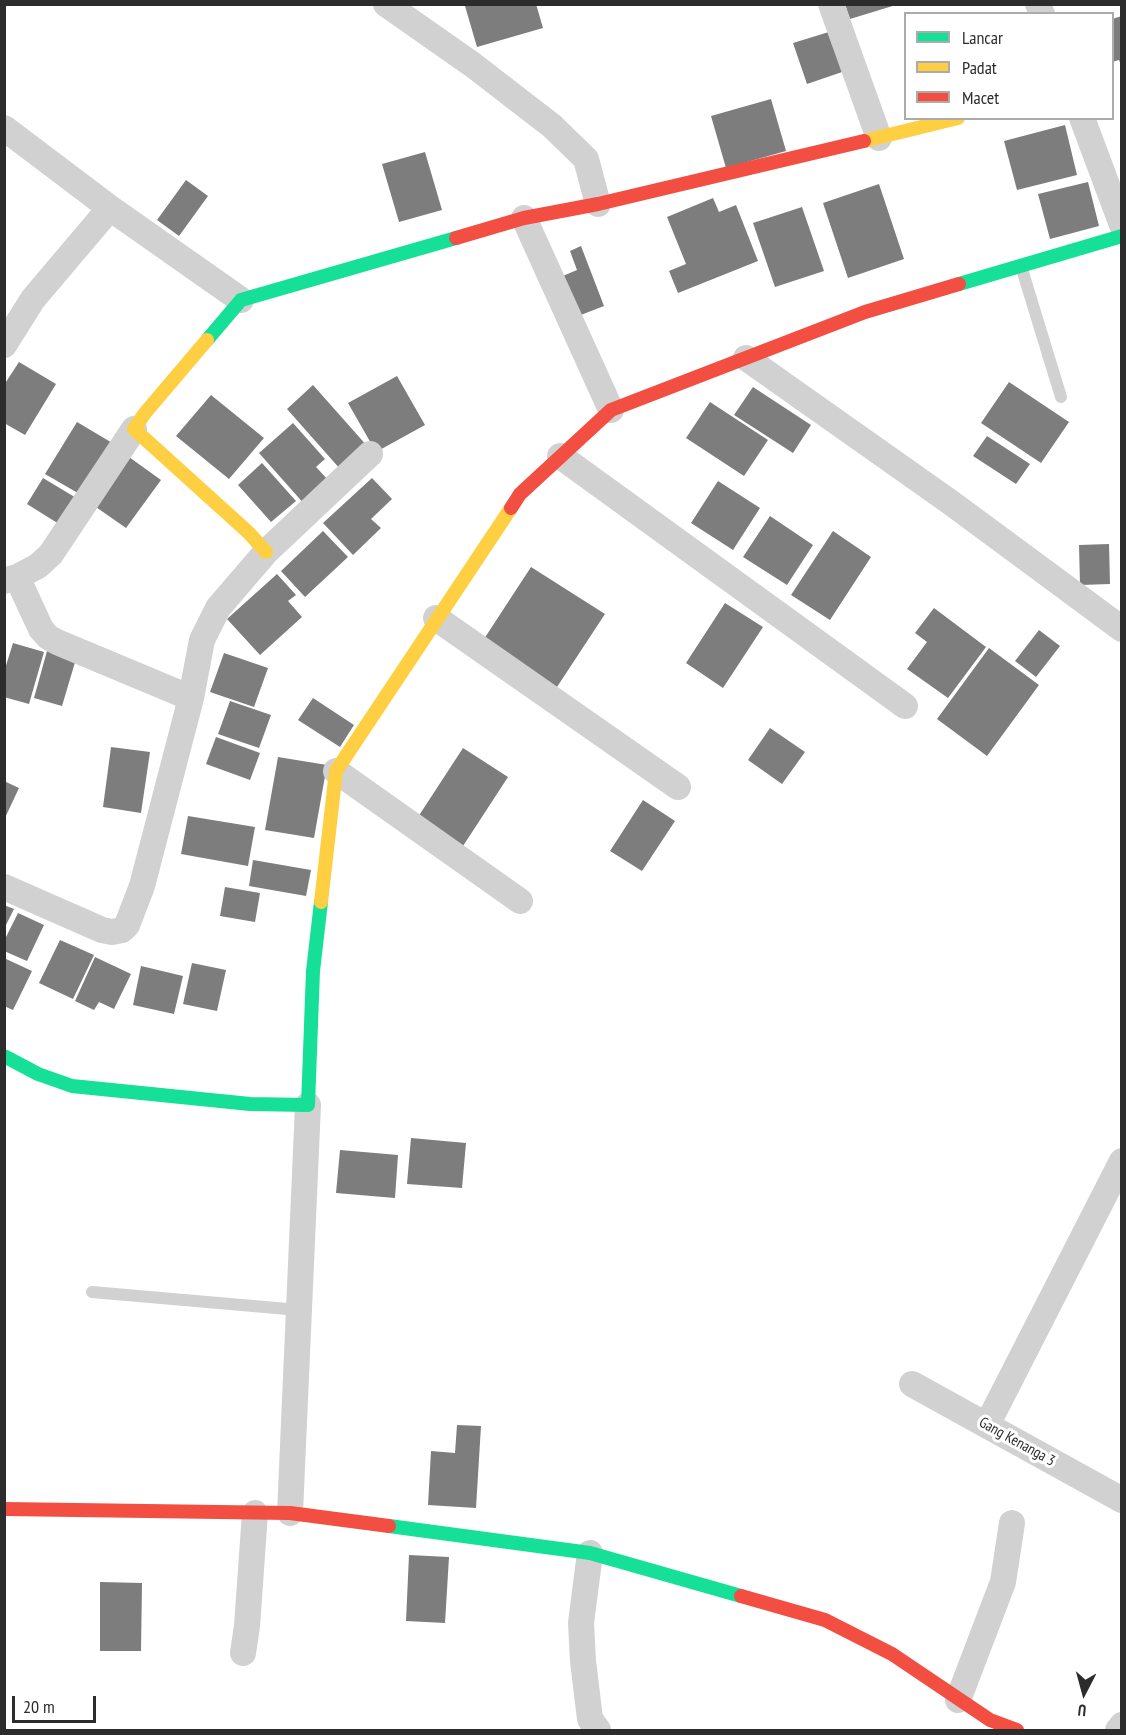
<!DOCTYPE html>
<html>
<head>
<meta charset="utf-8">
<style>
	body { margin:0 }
	#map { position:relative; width:1126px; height:1735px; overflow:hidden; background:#fff; font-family:"PT Sans Narrow",sans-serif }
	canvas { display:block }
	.frame { position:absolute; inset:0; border:6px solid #2c2c2c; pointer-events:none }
	.legend { position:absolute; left:904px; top:12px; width:210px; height:108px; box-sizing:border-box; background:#fff; border:2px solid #ababab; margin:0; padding:8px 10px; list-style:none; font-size:18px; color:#2c2c2c }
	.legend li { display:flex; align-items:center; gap:12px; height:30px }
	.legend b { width:30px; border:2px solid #ababab }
	.north { position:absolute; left:1054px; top:1663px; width:60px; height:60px; -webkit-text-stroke:4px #fff; paint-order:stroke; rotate:186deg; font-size:16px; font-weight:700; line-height:24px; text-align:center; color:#2c2c2c }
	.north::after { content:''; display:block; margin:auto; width:21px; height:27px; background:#2c2c2c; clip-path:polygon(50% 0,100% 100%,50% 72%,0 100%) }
	.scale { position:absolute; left:12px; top:1696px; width:84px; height:27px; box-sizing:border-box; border:3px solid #2c2c2c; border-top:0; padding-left:8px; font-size:18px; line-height:21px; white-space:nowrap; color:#2c2c2c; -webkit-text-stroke:4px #fff; paint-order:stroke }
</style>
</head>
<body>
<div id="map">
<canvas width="1126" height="1735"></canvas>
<div class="frame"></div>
<ul class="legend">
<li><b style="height:8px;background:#16e098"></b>Lancar</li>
<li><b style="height:8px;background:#ffcf43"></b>Padat</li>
<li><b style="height:8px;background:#f24e42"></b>Macet</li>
</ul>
<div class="north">U</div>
<div class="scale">20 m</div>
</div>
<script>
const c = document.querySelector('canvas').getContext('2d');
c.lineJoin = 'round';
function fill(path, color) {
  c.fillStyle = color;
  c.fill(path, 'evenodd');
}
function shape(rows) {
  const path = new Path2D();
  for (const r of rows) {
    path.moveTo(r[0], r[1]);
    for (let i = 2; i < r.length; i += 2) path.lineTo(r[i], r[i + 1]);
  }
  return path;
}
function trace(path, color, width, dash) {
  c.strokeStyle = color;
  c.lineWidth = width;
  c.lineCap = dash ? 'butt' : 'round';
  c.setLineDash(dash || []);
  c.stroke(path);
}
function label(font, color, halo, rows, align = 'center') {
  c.font = font + ' "PT Sans Narrow",sans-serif';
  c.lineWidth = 6;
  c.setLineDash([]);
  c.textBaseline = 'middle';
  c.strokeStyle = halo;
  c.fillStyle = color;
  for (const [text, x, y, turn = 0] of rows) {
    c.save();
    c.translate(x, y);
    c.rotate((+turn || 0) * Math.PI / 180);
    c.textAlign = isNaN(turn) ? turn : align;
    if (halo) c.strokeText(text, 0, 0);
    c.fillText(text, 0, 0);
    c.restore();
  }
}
fill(shape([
	[470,4,536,4,543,28,477,47,465,6],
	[845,4,896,4,896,5,850,19],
	[1122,16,1122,65,1121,65,1119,60,1112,62,1112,19],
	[832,31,845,71,807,84,793,43],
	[771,99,786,151,726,168,711,116],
	[1065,125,1077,175,1017,190,1004,141],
	[425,152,442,210,399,222,382,164],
	[186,180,208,196,179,236,157,220],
	[1088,182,1099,226,1050,239,1038,194],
	[879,184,904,259,848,278,823,203],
	[713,198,719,212,736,205,758,261,678,293,669,271,686,264,667,217],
	[802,207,824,271,775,287,753,223],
	[581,246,604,306,573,318,558,278,577,270,570,251],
	[19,362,56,384,25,435,4,423,4,385],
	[397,376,425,425,376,452,348,403],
	[1009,382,1069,422,1041,463,981,423],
	[313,385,368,447,341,470,287,409],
	[753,387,811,425,793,453,734,415],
	[211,395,264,438,229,479,176,436],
	[710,402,768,440,744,476,686,438],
	[77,422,114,444,83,496,45,474],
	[293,423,325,459,316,467,331,483,306,506,259,453],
	[987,436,1030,464,1016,484,973,456],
	[129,457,161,480,126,528,93,505],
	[262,463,296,501,271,522,238,485],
	[43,478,83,502,67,529,27,504],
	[372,478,392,499,371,519,381,528,353,555,323,523],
	[718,481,760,508,733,550,691,523],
	[770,516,813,545,787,585,743,557],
	[323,531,348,557,305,597,281,571],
	[833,531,871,557,830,620,791,595],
	[1109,544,1110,584,1080,585,1079,545],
	[531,567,605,614,557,687,484,639],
	[277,574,296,595,288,601,302,617,260,655,227,619],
	[725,603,763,627,723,688,686,663],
	[934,608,986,647,948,698,907,669,927,642,915,633],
	[1039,630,1060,646,1036,677,1015,661],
	[13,643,44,652,29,704,4,697,4,672],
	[989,648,1039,685,987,756,937,719],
	[47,651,76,659,62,706,34,698],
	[224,653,268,668,254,707,210,692],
	[313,698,354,725,340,747,298,720],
	[230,701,271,715,259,748,218,734],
	[770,728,805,752,782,784,748,760],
	[216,737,260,753,250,780,206,764],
	[111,747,150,752,141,813,103,807],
	[463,748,508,777,463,846,418,817],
	[278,757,327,765,314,838,265,830],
	[4,781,19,788,4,820],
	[643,800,675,821,642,871,610,851],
	[188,816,255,827,248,866,181,854],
	[253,860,311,870,306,896,249,886],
	[225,887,260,893,255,922,220,916],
	[4,905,14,909,4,929],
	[18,913,44,925,27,961,4,951,4,941],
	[60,940,94,955,73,999,39,983],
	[95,957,131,974,114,1009,99,1002,94,1010,75,1001],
	[4,958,32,971,13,1010,4,1006],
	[192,963,226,970,217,1011,183,1004],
	[141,966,183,976,174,1014,133,1005],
	[411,1138,466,1143,462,1188,407,1184],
	[340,1150,398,1155,395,1198,336,1193],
	[457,1425,481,1426,476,1508,428,1505,431,1451,455,1453],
	[409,1555,449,1557,445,1623,406,1621],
	[100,1582,142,1583,141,1651,100,1651]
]), '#7d7d7d');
trace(shape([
	[1021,266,1061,397],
	[92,1292,299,1310]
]), '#d1d1d1', 12);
trace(shape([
	[386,4,473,65,552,126,586,159,598,204],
	[831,4,879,138],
	[1038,4,1042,14],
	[1082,118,1122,225],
	[4,128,110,208,241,300],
	[524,218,611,410],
	[4,345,33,299,110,208],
	[746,358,950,502,1122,629],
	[560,456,905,706],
	[17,577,41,629,48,637,57,642,191,698],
	[4,581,17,577,38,566,51,554,134,429],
	[436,618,678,787],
	[336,771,520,901],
	[4,887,102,930,112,932,122,930,127,925,142,886,191,698,202,640,218,608,266,552,370,454],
	[912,1384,1122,1500],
	[987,1425,1122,1161],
	[290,1513,308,1105],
	[590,1553,581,1623,583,1661,590,1719,598,1730],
	[243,1653,247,1626,255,1513],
	[958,1700,1003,1582,1012,1523],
	[1118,1730,1122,1725]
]), '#d1d1d1', 26);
trace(shape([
	[959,284,1122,236],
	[207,340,241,300,456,238],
	[4,1056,38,1074,72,1086,250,1104,308,1105,313,971,321,902],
	[389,1526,590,1553,741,1596]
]), '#16e098', 14);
trace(shape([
	[864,141,958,118],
	[207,340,145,413,134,429,249,533,266,552],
	[321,902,336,771,511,508]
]), '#ffcf43', 14);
trace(shape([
	[456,238,524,218,598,204,864,141],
	[511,508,520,494,611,410,865,312,959,284],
	[4,1509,290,1513,389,1526],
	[741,1596,825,1620,892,1654,990,1720,1017,1730]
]), '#f24e42', 14);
label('15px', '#2c2c2c', '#fff', [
	["Gang Kenanga 3",1017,1442,29]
]);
</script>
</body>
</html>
